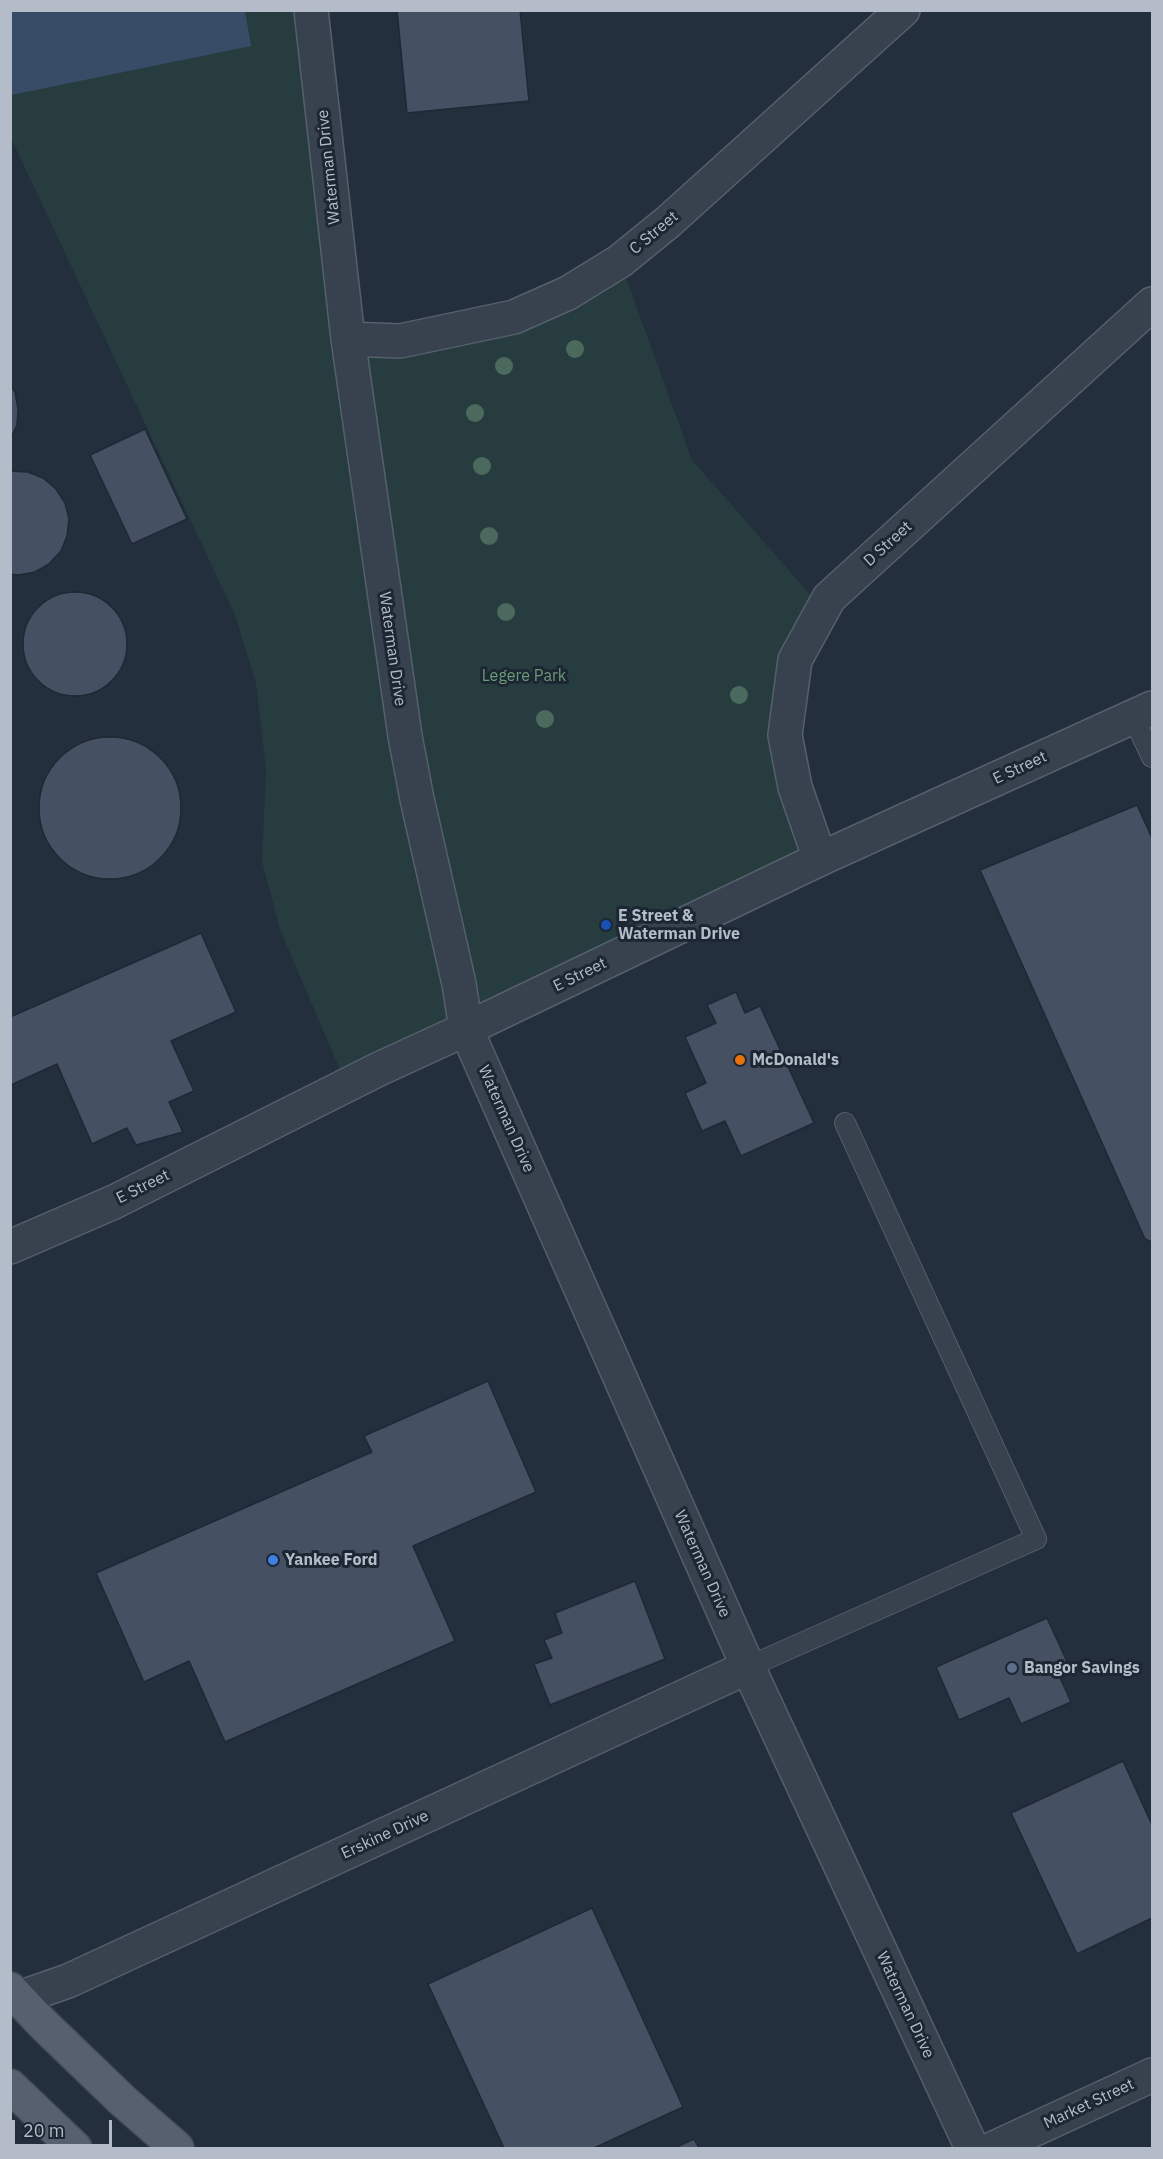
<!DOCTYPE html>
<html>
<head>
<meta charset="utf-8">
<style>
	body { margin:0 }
	#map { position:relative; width:1163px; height:2159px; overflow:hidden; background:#242f3e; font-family:"IBM Plex Sans",sans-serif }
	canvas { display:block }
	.frame { position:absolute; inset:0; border:12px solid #b4bcc9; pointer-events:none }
	.scale { position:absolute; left:12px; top:2120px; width:100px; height:27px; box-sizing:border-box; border:3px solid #b4bcc9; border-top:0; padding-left:8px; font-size:18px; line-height:21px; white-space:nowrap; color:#b4bcc9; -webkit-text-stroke:4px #1d2633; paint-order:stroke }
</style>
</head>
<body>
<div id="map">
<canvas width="1163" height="2159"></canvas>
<div class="frame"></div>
<div class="scale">20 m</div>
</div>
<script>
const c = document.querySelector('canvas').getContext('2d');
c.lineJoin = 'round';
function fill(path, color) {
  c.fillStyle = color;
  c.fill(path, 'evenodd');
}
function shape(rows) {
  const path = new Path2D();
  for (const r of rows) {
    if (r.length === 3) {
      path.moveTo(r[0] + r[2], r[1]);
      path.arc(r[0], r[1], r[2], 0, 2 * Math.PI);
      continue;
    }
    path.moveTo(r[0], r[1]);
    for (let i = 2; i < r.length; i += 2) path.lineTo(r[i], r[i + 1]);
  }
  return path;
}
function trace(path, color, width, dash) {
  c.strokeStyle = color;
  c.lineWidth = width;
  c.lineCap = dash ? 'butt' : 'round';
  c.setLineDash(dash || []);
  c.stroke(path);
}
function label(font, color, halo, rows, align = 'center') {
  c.font = font + ' "IBM Plex Sans",sans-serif';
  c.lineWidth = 6;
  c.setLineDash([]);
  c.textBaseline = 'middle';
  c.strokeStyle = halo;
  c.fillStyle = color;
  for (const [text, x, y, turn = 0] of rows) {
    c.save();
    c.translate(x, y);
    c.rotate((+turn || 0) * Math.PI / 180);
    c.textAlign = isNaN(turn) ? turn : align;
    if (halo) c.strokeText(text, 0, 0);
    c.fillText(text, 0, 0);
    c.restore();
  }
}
fill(shape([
	[10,11,311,11,349,339,479,323,620,261,692,460,823,609,785,735,820,859,347,1086,281,932,262,862,266,770,256,683,235,615,11,138]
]), '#263c3f');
fill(shape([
	[11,10,245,11,251,46,11,95]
]), '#394c67');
const building = shape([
	[397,10,520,10,529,101,407,113,397,10],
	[10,385,15,392,18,409,17,425,10,440,10,385],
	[145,429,187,519,132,544,90,455,145,429],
	[10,471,28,472,43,478,56,489,65,503,69,519,67,536,61,551,49,564,35,572,19,575,10,574,10,471],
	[75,644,52],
	[110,808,71],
	[1137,805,1152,838,1152,1242,1145,1239,980,870,1137,805],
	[201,933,236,1012,171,1041,194,1091,169,1102,183,1132,136,1145,127,1128,92,1144,57,1064,11,1085,10,1017,201,933],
	[736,992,745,1013,760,1006,814,1123,741,1156,725,1121,702,1131,685,1093,706,1083,685,1037,716,1023,707,1005,736,992],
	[488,1381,536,1492,413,1546,455,1641,225,1742,189,1661,144,1682,96,1573,372,1452,364,1436,488,1381],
	[635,1581,665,1659,550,1705,534,1664,552,1658,544,1640,562,1633,555,1613,635,1581],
	[1047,1618,1069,1666,1057,1671,1071,1702,1021,1724,1009,1698,959,1720,936,1667,1047,1618],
	[1123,1761,1152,1825,1152,1918,1077,1954,1011,1813,1123,1761],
	[592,1908,683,2107,594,2148,504,2148,428,1984,592,1908],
	[694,2139,699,2148,674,2148,694,2139]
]);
fill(building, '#455162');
trace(building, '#1f2835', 1.5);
const service = shape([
	[1133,717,1152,757],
	[748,1667,1036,1539,845,1123]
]);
const minor = shape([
	[348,339,400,341,514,317,568,293,620,261,668,222,903,10],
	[820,859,795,787,785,735,795,660,829,598,1152,304],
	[10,1247,114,1202,379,1069,466,1029,459,984,417,799,405,736,348,339,311,10],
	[10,1997,19,1998,68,1981,748,1667]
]);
const tertiary = shape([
	[972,2148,748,1667,466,1029,820,859,1152,708],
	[994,2148,1152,2075]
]);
const primary = shape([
	[10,1989,43,2024,122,2100,177,2148],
	[10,2086,75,2148]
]);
trace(service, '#565f6c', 22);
trace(minor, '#565f6c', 36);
trace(tertiary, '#565f6c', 36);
trace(primary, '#414a57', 36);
trace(service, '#38414e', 20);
trace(minor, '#38414e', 33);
trace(tertiary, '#38414e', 33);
trace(primary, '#56606e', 33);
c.fillStyle = '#4b6a5d';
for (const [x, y] of [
	[575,349],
	[504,366],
	[475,413],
	[482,466],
	[489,536],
	[506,612],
	[739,695],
	[545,719]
]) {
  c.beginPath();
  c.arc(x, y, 9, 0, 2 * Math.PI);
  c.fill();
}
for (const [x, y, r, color] of [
	[606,925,6,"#1a4fb4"],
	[740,1060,6,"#e8710a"],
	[273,1560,6,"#3f7fe0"],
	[1012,1668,6,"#5c6f8a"]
]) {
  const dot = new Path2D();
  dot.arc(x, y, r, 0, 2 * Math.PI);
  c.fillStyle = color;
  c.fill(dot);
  trace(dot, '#1d2633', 2);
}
label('16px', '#b4bcc9', '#1d2633', [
	["Waterman Drive",329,167,-96],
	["C Street",654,233,-40],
	["D Street",888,544,-42],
	["Waterman Drive",392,649,82],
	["E Street",1020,768,-25],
	["E Street",580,975,-26],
	["Waterman Drive",506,1119,66],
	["E Street",143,1187,-26],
	["Waterman Drive",702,1564,66],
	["Erskine Drive",385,1835,-25],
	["Waterman Drive",905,2005,65],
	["Market Street",1089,2104,-25]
]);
label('16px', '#6b9a76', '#1d2633', [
	["Legere Park",524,676]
]);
label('bold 16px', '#b4bcc9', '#1d2633', [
	["E Street &",618,916],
	["Waterman Drive",618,934],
	["McDonald's",752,1060],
	["Yankee Ford",285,1560],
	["Bangor Savings",1024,1668]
], 'left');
</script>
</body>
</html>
